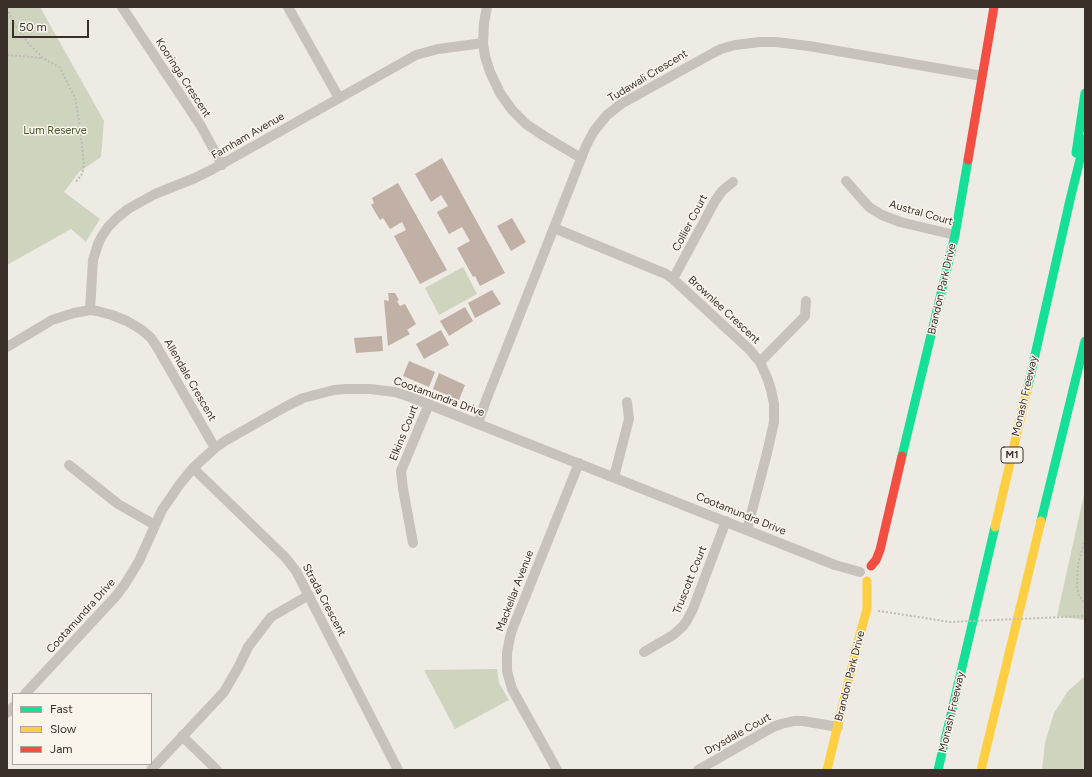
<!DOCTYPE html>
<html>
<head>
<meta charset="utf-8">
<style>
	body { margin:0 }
	#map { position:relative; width:1092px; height:777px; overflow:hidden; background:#eeeae4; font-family:Figtree,sans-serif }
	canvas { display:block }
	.frame { position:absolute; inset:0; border:8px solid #39302a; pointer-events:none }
	.legend { position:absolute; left:12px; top:693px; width:140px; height:72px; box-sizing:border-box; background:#faf5ec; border:1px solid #ada69e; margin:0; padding:5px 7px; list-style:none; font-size:12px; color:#39302a }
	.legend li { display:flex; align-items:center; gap:8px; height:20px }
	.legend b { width:20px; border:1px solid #ada69e }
	.scale { position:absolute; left:12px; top:20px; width:77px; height:18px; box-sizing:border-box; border:2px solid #39302a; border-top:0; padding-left:5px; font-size:12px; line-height:14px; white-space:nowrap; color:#39302a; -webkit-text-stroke:3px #faf5ec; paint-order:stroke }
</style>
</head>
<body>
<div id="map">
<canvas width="1092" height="777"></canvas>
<div class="frame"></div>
<ul class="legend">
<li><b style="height:5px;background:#16e098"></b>Fast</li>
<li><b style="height:5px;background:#ffcf43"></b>Slow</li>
<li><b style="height:5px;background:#f24e42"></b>Jam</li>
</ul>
<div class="scale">50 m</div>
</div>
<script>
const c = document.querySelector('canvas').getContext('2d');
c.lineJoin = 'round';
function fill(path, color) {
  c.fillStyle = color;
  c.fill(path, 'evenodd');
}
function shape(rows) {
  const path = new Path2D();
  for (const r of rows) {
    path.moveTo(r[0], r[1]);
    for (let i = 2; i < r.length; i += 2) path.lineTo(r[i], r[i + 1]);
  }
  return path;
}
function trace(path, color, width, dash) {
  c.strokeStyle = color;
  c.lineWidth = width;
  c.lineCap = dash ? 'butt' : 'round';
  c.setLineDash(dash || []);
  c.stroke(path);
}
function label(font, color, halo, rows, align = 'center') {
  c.font = font + ' Figtree,sans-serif';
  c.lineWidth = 3;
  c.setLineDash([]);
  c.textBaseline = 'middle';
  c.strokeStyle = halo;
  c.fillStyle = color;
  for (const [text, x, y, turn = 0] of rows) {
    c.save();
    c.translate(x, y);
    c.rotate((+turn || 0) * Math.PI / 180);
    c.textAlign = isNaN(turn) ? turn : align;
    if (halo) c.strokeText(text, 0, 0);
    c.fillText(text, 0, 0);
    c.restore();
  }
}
fill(shape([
	[7,7,40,7,104,121,101,157,79,172,64,192,100,219,85,243,85,241,71,229,7,265],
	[463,267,477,294,439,315,425,288],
	[1085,490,1085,620,1057,616],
	[497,669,499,683,509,700,455,729,424,670],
	[1085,676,1085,770,1042,770,1045,743,1054,713,1068,691]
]), '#ced4be');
fill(shape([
	[442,158,505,273,480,286,475,276,473,277,457,248,470,241,462,227,449,234,437,212,448,206,441,195,431,202,415,174],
	[398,183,447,270,420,284,394,236,406,230,402,222,390,229,383,218,380,220,371,205,374,203,372,198],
	[512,218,526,242,511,251,497,226],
	[492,290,501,304,475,318,468,303],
	[388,293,395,293,399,300,397,301,400,306,405,304,416,324,407,330,410,334,388,346,384,300,389,301],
	[465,307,473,321,449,336,440,321],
	[441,330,449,345,424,359,416,344],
	[382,336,383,351,356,353,354,338],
	[409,361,435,372,429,387,403,376],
	[439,373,465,385,459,400,433,389]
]), '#c1b0a6');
trace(shape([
	[7,8,13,22,28,43,43,58,60,68,75,98,79,121,84,165,82,174,75,183],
	[7,55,42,58],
	[1085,539,1078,564,1077,587,1079,596,1085,603],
	[878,611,886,612]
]), '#c0bbb5', 2, [2, 2]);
trace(shape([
	[122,7,201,126,222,165],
	[288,7,339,98],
	[487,7,484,23,483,43,485,56,490,72,500,93,512,110,526,124,544,136,581,158],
	[846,181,869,207,882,215,900,222,955,235],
	[554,228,666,274,673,279,749,349,760,362,768,380,771,390,774,404,774,422,767,453,747,530],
	[673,279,715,201,722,191,733,182],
	[90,310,93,260,98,244,102,236,108,227,118,217,128,209,155,194,195,178,213,169,416,55,438,49,483,43],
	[7,347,52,320,74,313,90,310,97,311,112,315,127,321,142,330,151,338,157,347,215,448],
	[760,362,805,316,806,301],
	[478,423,485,403,586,146,594,131,607,115,621,104,713,53,721,49,735,45,760,42,776,42,809,46,982,76],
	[69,465,118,504,155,525],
	[193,468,285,557,296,571,398,770],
	[614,477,629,419,627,402],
	[413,543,403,489,401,471,429,404],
	[644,652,673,635,683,626,686,622,693,609,726,521],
	[25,694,116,596,125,584,139,561,162,510,180,484,193,468,215,448,225,441,285,407,303,398,334,390,346,389,370,389,395,392,410,397,835,565,860,572],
	[7,713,13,707],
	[182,736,217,770],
	[151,770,224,692,239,666,248,647,271,617,309,595],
	[557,770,512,689,507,671,507,653,510,637,512,630,579,463],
	[698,770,773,727,781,724,794,721,803,721,838,727]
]), '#c8c2bc', 10);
trace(shape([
	[1076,153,1085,93],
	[1028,386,1070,200,1085,139],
	[902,456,955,235,968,160],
	[1041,521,1085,341],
	[938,770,995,527]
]), '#16e098', 9);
trace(shape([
	[995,527,1028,386],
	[827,770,859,638,867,609,867,581],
	[981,770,1041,521]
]), '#ffcf43', 9);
trace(shape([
	[968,160,994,7],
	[871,566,876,560,880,550,902,456]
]), '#f24e42', 9);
trace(shape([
	[886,612,950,622,1085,616]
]), '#c0bbb5', 2, [2, 2]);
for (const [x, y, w] of [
	[1012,455,22]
]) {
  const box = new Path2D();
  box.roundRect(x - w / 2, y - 8, w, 16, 3);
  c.fillStyle = '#faf5ec';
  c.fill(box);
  trace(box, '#39302a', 1);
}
label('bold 10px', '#39302a', null, [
	["M1",1012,455]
]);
label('11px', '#39302a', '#faf5ec', [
	["Tudawali Crescent",648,76,-31],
	["Kooringa Crescent",183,78,57],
	["Farnham Avenue",248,136,-30],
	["Austral Court",921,213,16],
	["Collier Court",690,223,-62],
	["Brandon Park Drive",942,289,-77],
	["Brownlee Crescent",724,310,43],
	["Allendale Crescent",190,380,60],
	["Monash Freeway",1025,396,-77],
	["Cootamundra Drive",439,397,20],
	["Elkins Court",404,433,-68],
	["Cootamundra Drive",741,514,22],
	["Truscott Court",690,580,-68],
	["Mackellar Avenue",515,591,-69],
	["Strada Crescent",324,600,62],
	["Cootamundra Drive",81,616,-48],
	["Brandon Park Drive",850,676,-76],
	["Monash Freeway",952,712,-77],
	["Drysdale Court",738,734,-29]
]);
label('11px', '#46582e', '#faf5ec', [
	["Lum Reserve",55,131]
]);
</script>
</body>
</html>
